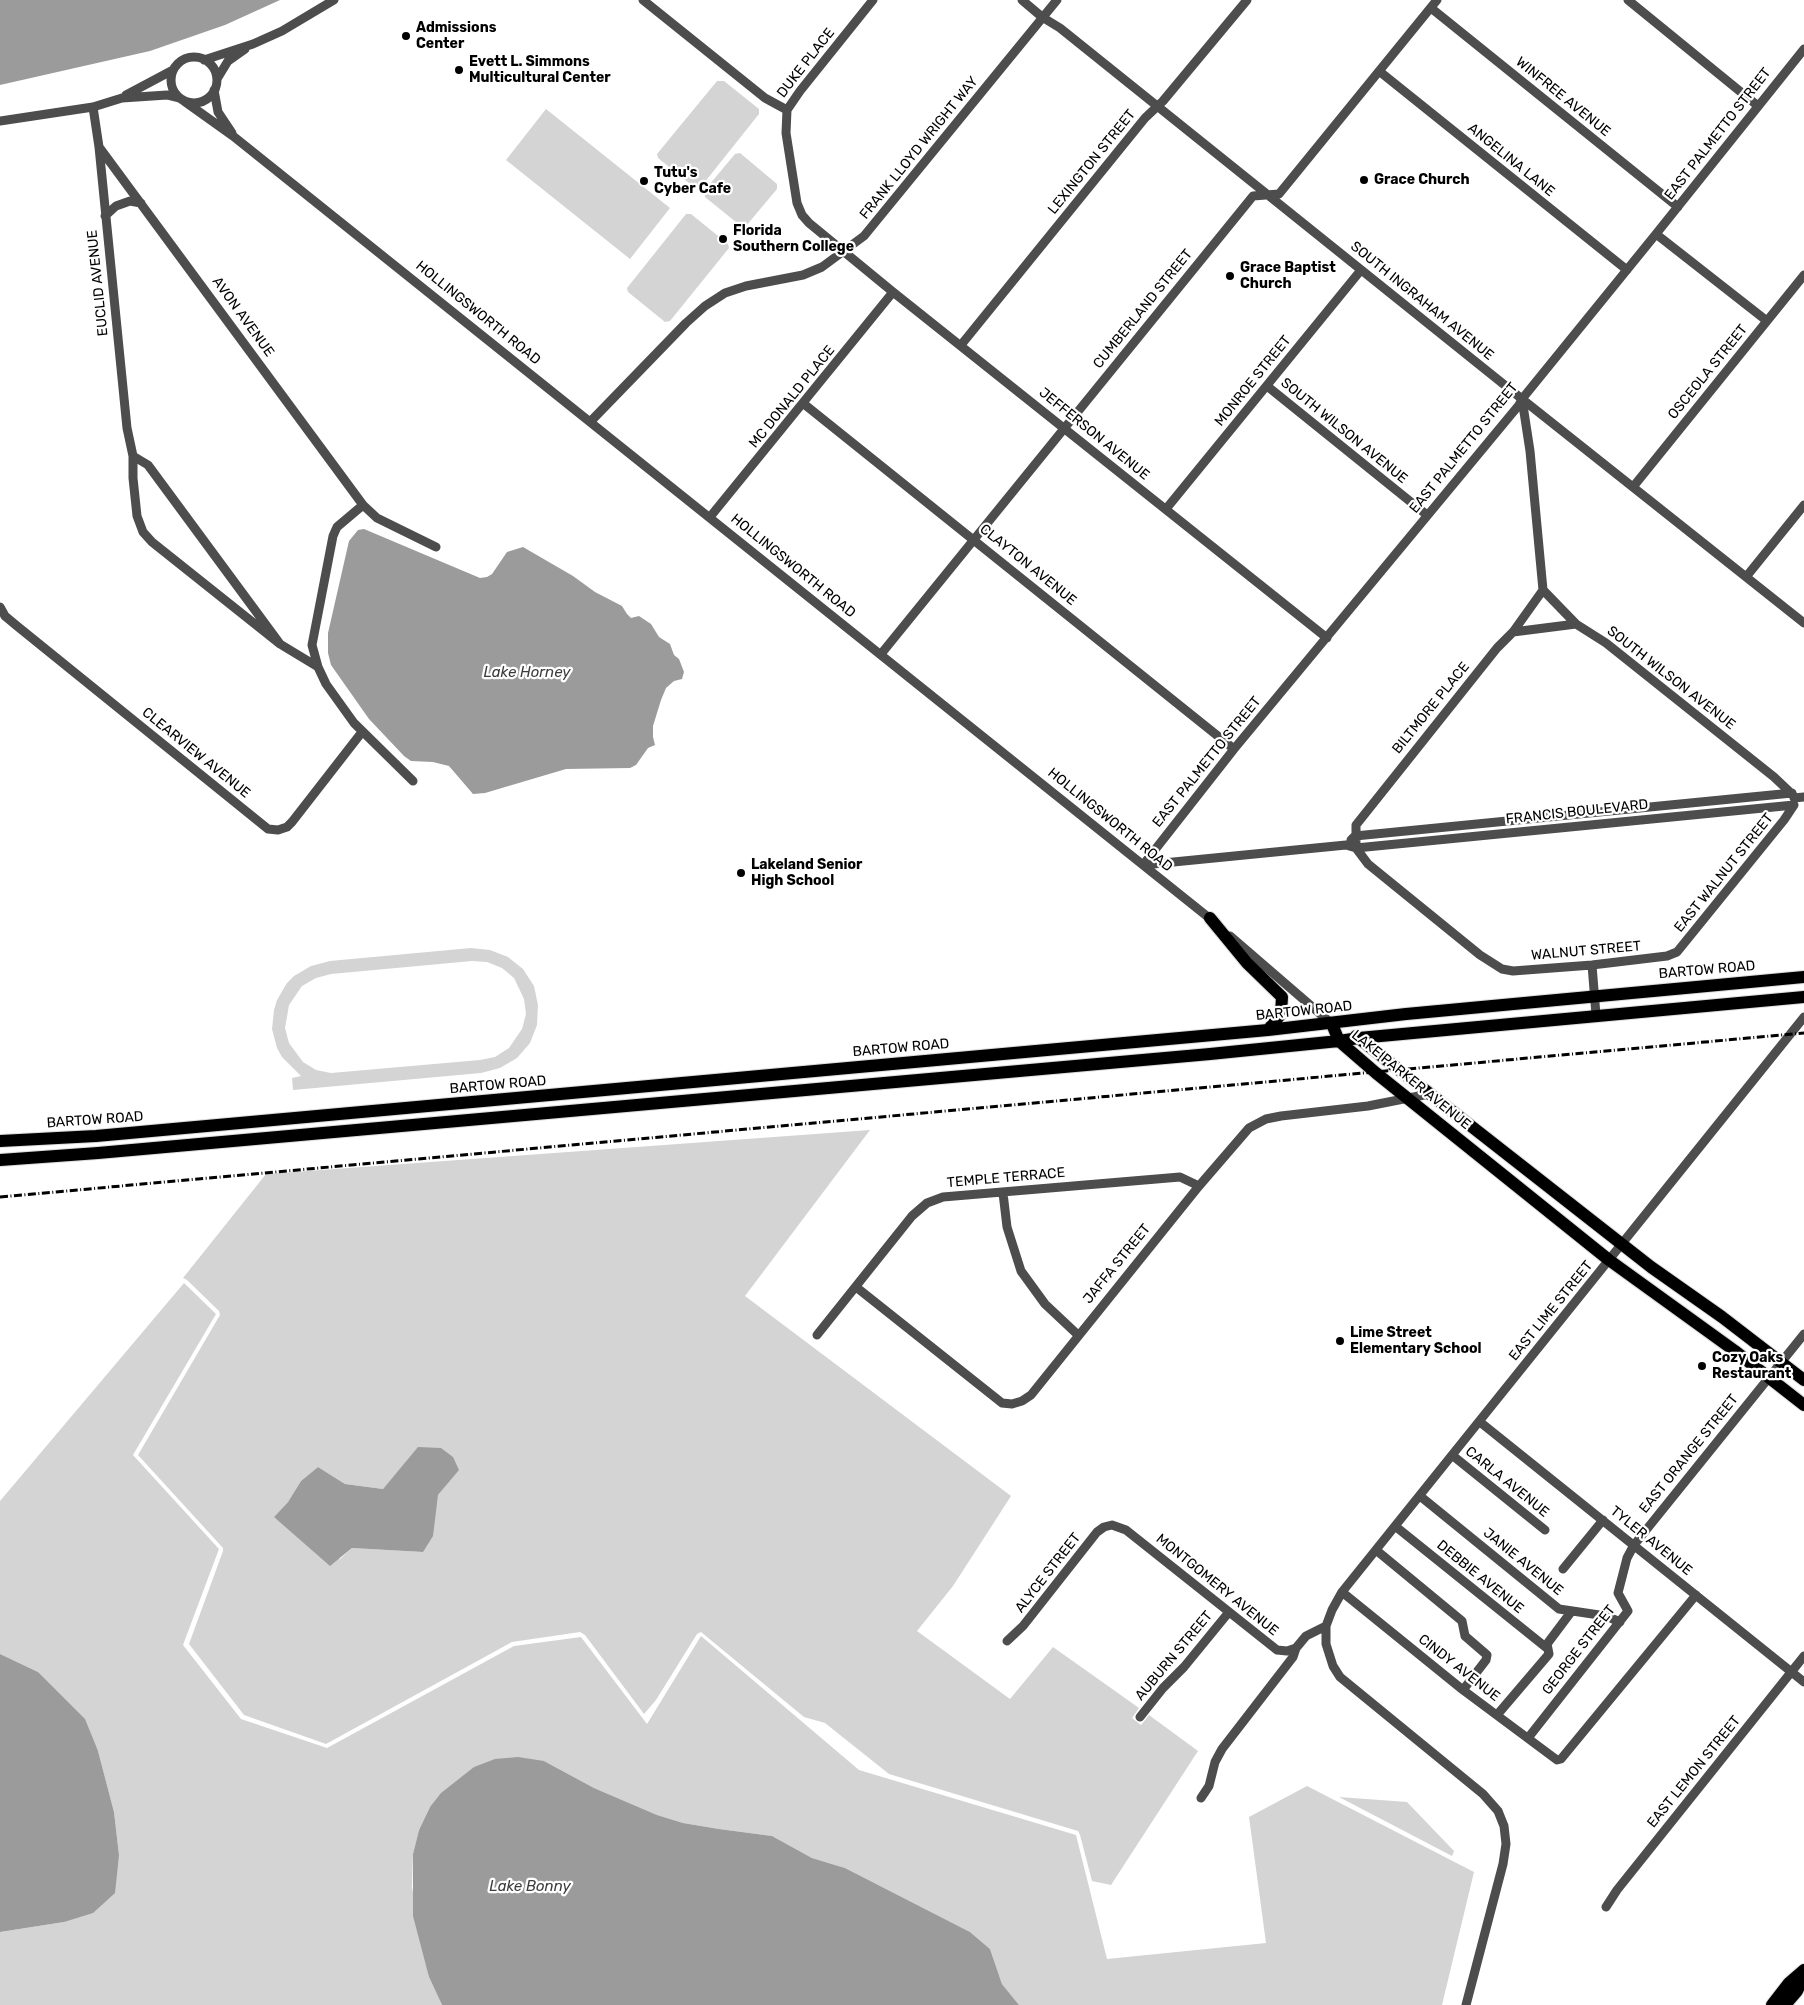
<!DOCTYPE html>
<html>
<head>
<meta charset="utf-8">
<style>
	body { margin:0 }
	canvas { display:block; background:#fff }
</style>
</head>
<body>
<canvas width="1804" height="2005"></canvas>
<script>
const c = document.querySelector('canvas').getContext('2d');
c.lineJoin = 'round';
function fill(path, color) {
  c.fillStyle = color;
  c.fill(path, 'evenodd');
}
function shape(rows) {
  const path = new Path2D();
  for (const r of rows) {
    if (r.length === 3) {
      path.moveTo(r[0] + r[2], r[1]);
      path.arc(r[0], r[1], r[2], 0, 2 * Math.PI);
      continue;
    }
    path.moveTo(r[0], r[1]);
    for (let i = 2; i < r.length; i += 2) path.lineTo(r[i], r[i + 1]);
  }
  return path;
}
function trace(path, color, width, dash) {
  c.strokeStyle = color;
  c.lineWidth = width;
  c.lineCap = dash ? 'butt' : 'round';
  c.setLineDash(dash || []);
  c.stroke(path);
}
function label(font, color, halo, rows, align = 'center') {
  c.font = font + ' Rubik,sans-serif';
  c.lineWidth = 4.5;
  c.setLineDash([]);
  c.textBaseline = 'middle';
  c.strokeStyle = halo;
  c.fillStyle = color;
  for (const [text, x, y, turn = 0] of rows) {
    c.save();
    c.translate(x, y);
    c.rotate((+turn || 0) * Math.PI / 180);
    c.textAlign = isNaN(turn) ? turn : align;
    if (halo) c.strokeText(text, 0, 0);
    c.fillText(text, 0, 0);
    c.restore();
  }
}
fill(shape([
	[717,81,724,81,759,109,759,114,700,188,695,188,658,158,657,154],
	[546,109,670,208,630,259,506,160],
	[740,153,777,184,777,189,746,226,742,227,705,197,704,191,735,154],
	[686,214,691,214,728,244,729,248,670,321,665,322,628,292,627,288],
	[471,948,490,950,508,957,523,969,534,986,538,1005,537,1025,530,1043,517,1058,500,1068,481,1073,293,1090,292,1078,301,1076,282,1057,277,1048,272,1029,274,1010,277,1000,287,983,294,976,311,966,330,961],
	[472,961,487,962,502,968,514,978,524,999,526,1014,522,1029,509,1048,495,1057,480,1060,331,1073,316,1070,303,1062,289,1043,285,1028,289,1005,302,986,316,978,331,974],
	[870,1130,745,1296,1011,1496,953,1586,917,1631,1010,1699,1053,1647,1139,1708,1132,1718,1141,1725,1149,1715,1198,1751,1111,1885,1092,1881,1080,1835,1078,1831,889,1774,825,1723,804,1717,701,1632,697,1634,656,1700,644,1714,585,1635,580,1632,512,1642,326,1744,244,1715,189,1644,223,1551,223,1548,138,1455,220,1315,219,1311,187,1280,183,1278,266,1174],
	[419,1447,459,1469,438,1495,423,1552,352,1548,340,1559,274,1517,288,1502,301,1481,318,1467,345,1484,383,1489],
	[184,1283,216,1314,133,1455,219,1549,183,1645,241,1719,327,1748,514,1646,581,1637,647,1724,701,1636,859,1770,1076,1835,1107,1959,1266,1943,1249,1817,1307,1786,1474,1872,1442,2005,1019,2005,1002,1984,990,1949,970,1932,845,1868,812,1858,772,1836,719,1829,683,1823,657,1815,594,1788,544,1761,430,1807,419,1830,413,1854,412,1887,429,1977,442,2005,0,2005,0,1932,64,1922,119,1855,114,1812,98,1751,38,1672,0,1654,0,1501],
	[1339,1797,1407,1802,1454,1851,1452,1856]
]), '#d4d4d4');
fill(shape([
	[0,0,280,0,225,25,150,51,0,85],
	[364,529,480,578,487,577,492,574,507,552,523,547,573,576,595,592,622,606,627,614,631,618,639,616,651,624,659,637,670,644,674,655,679,659,684,672,682,679,674,681,666,688,661,700,653,726,653,737,655,745,648,748,636,765,630,768,566,769,485,793,473,794,449,766,433,762,411,761,404,756,369,719,331,665,328,653,328,633,349,541,358,530],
	[418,1447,441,1448,453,1457,459,1470,438,1495,433,1536,423,1552,352,1548,330,1566,274,1517,288,1502,301,1481,318,1467,345,1484,383,1489],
	[0,1654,38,1672,85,1719,98,1751,114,1812,119,1855,115,1893,93,1913,64,1922,0,1932],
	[518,1757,544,1761,594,1788,657,1815,683,1823,719,1829,772,1836,812,1858,845,1868,970,1932,990,1949,1002,1984,1019,2005,442,2005,429,1977,413,1916,413,1854,419,1830,430,1807,441,1793,474,1767,495,1759]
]), '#9b9b9b');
const major = shape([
	[1210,918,1247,963,1282,997,1281,1014,1268,1030],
	[1332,1024,1339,1041,1376,1073,1609,1260,1735,1351,1804,1405],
	[1356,1036,1651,1267,1722,1317,1804,1380],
	[0,1141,96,1136,1268,1030,1406,1014,1804,977],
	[0,1160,98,1153,1210,1054,1339,1041,1359,1038,1804,997],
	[1772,2005,1789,1983,1804,1970],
	[1785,2005,1797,1991,1804,1976]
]);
trace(major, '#dbdbdb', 14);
trace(shape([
	[643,0,765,98,787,110],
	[873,0,800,91,787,110,786,133,797,203,802,215,809,223,893,292,1327,638],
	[1022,0,1042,17,1060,28,1522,399,1804,623],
	[1628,0,1758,106],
	[1431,8,1678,207],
	[194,80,23],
	[204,60,253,44,282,31,334,0],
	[1379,71,1627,270],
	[217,79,228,61,245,49],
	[214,90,218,112,232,133],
	[126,95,173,70],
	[184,101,233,136,1213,921],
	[93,107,99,147,127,428,133,456,133,478,137,516,143,532,152,542,280,644],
	[0,121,93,107,122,98,167,95,179,98],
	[99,147,363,505],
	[105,216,116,206,130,201,141,203],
	[1656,234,1767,321],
	[961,345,1145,118,1163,101,1247,0],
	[1267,386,1427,515],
	[1522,399,1530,451,1543,590,1513,632,1497,648,1356,825,1356,848,1368,864,1480,955,1502,969,1513,971,1592,965,1667,956,1677,952,1784,820,1794,805],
	[804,404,1234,749],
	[591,421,686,323,705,306,725,293,746,286,803,275,822,267,864,236,1057,0],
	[133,456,148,465,280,644,318,667],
	[1633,487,1804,275],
	[1166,509,1361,270],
	[710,517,893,292],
	[1746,577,1804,505],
	[1543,590,1576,624],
	[0,607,5,616,17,626,268,829,278,830,287,827,292,822,362,732],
	[1513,632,1576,624,1606,643,1774,777,1793,795],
	[881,654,1253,196,1279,194,1437,0],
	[413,781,354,723,326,684,318,667,312,645,333,536,337,527,363,505,377,518,436,547],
	[1794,798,1804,797],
	[1351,840,1355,836,1792,793],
	[1143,865,1234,749,1519,405,1522,399,1656,234,1804,49],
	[1143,865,1346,845,1356,848,1794,805],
	[1230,936,1332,1024],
	[1592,965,1596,1015],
	[1003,1193,1007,1227,1021,1271,1045,1304,1078,1335],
	[856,1287,1002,1403,1012,1404,1022,1401,1031,1395,1199,1186,1249,1128,1266,1119,1281,1116,1368,1106,1429,1094],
	[817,1335,912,1216,927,1203,943,1197,1180,1177,1199,1186],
	[1480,1422,1804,1682],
	[1452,1455,1545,1530],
	[1420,1496,1559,1609,1606,1616,1620,1622],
	[1395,1526,1548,1649],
	[1376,1550,1462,1621,1465,1636,1487,1655,1486,1660,1463,1690],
	[1563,1569,1603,1520],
	[1342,1592,1463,1690,1557,1760,1561,1759,1696,1595],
	[1007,1641,1023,1626,1097,1532,1104,1527,1112,1525,1126,1530,1277,1650,1287,1651,1296,1648,1306,1636,1326,1626],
	[1497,1715,1549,1654,1547,1644,1571,1612],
	[1140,1717,1163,1688,1184,1667,1229,1612],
	[1528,1738,1628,1611,1618,1593,1627,1558,1634,1545,1804,1334],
	[1201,1798,1209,1786,1215,1762,1222,1749,1293,1657,1296,1648],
	[1606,1907,1617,1890,1804,1656],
	[1466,2005,1503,1864,1506,1844,1504,1826,1498,1811,1483,1794,1340,1677,1333,1666,1326,1644,1326,1626,1332,1610,1342,1592,1804,1017]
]), '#4d4d4d', 9);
trace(major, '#000', 12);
trace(shape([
	[0,1197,1804,1033]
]), '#000', 3, [8, 2.5, 1, 2.5]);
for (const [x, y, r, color] of [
	[406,36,5,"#000"],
	[459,70,5,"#000"],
	[1364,180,5,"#000"],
	[644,181,5,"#000"],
	[723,239,5,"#000"],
	[1230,276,5,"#000"],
	[741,873,5,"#000"],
	[1340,1341,5,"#000"],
	[1702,1366,5,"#000"]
]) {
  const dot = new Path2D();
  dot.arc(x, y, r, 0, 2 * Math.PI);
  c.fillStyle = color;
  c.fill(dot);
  trace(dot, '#fff', 2);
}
label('bold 14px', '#000', '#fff', [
	["Admissions",416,28],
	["Center",416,44],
	["Evett L. Simmons",469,62],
	["Multicultural Center",469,78],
	["Tutu's",654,173],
	["Cyber Cafe",654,189],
	["Grace Church",1374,180],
	["Florida",733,231],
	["Southern College",733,247],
	["Grace Baptist",1240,268],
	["Church",1240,284],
	["Lakeland Senior",751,865],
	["High School",751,881],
	["Lime Street",1350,1333],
	["Elementary School",1350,1349],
	["Cozy Oaks",1712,1358],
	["Restaurant",1712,1374]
], 'left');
label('14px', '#000', '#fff', [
	["DUKE PLACE",806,63,-52],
	["WINFREE AVENUE",1563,97,39],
	["EAST PALMETTO STREET",1718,134,-52],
	["FRANK LLOYD WRIGHT WAY",919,148,-51],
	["ANGELINA LANE",1511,160,39],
	["LEXINGTON STREET",1092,162,-51],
	["EUCLID AVENUE",98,283,-96],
	["SOUTH INGRAHAM AVENUE",1422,301,39],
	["CUMBERLAND STREET",1143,309,-51],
	["HOLLINGSWORTH ROAD",478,313,39],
	["AVON AVENUE",243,317,54],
	["OSCEOLA STREET",1708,372,-51],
	["MONROE STREET",1253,381,-51],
	["MC DONALD PLACE",792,397,-51],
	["SOUTH WILSON AVENUE",1344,431,39],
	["JEFFERSON AVENUE",1094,434,39],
	["EAST PALMETTO STREET",1464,448,-51],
	["CLAYTON AVENUE",1028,565,39],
	["HOLLINGSWORTH ROAD",793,566,39],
	["SOUTH WILSON AVENUE",1671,678,38],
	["BILTMORE PLACE",1431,708,-51],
	["CLEARVIEW AVENUE",196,753,39],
	["EAST PALMETTO STREET",1207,762,-51],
	["FRANCIS BOULEVARD",1577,812,-6],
	["HOLLINGSWORTH ROAD",1110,820,39],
	["EAST WALNUT STREET",1724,873,-51],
	["WALNUT STREET",1586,951,-5],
	["BARTOW ROAD",1707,970,-5],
	["BARTOW ROAD",1304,1011,-6],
	["BARTOW ROAD",901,1048,-5],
	["LAKE PARKER AVENUE",1411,1080,39],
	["BARTOW ROAD",498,1085,-5],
	["BARTOW ROAD",95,1120,-4],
	["TEMPLE TERRACE",1006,1178,-5],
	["JAFFA STREET",1117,1264,-51],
	["EAST LIME STREET",1551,1311,-51],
	["EAST ORANGE STREET",1689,1454,-51],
	["CARLA AVENUE",1507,1482,39],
	["TYLER AVENUE",1651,1541,39],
	["JANIE AVENUE",1523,1562,39],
	["ALYCE STREET",1048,1573,-52],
	["DEBBIE AVENUE",1480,1577,39],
	["MONTGOMERY AVENUE",1217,1585,39],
	["GEORGE STREET",1579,1650,-52],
	["AUBURN STREET",1174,1656,-50],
	["CINDY AVENUE",1459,1668,38],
	["EAST LEMON STREET",1694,1772,-51]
]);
label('italic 15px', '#3c3c3c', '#fff', [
	["Lake Horney",527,673],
	["Lake Bonny",530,1887]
]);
</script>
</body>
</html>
